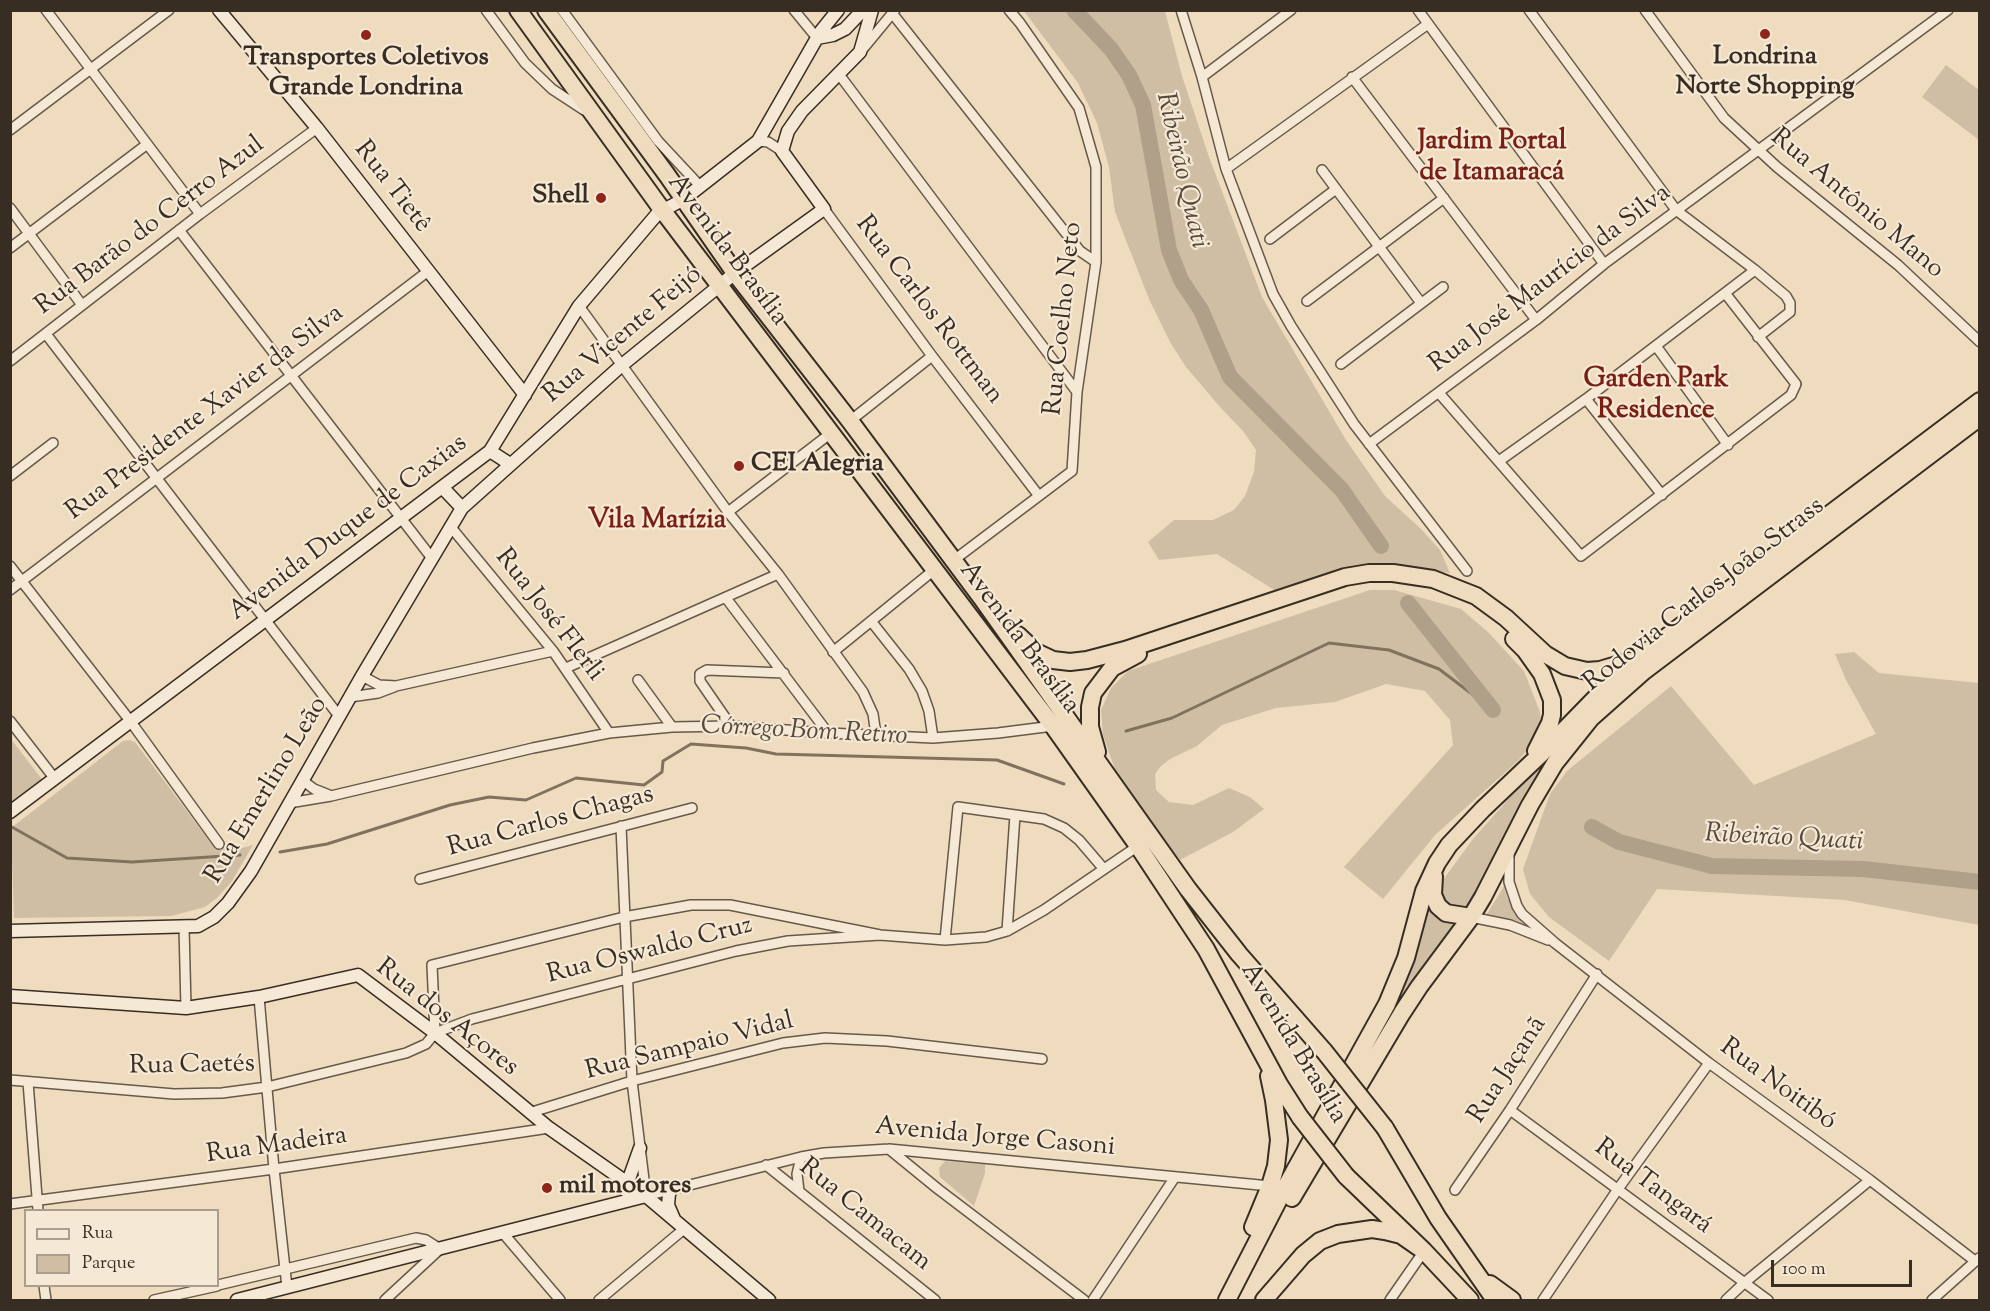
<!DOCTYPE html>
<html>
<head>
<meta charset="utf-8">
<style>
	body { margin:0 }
	#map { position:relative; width:1990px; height:1311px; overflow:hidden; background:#efdcbe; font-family:"Sorts Mill Goudy",serif }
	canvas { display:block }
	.frame { position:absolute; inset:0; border:12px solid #382d23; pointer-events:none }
	.legend { position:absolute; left:24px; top:1209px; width:195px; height:78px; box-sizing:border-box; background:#f5e8d5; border:2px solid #a99d8e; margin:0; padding:8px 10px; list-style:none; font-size:18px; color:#382d23 }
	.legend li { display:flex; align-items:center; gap:12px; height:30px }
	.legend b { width:30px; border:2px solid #a99d8e }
	.scale { position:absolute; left:1771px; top:1260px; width:141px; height:27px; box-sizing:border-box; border:3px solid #382d23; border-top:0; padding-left:8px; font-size:18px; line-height:21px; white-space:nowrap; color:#382d23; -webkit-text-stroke:4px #f5e8d5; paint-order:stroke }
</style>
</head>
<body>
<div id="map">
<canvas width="1990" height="1311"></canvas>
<div class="frame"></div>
<ul class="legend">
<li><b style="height:8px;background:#f5e8d5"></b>Rua</li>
<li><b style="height:16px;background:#d0bea4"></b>Parque</li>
</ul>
<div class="scale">100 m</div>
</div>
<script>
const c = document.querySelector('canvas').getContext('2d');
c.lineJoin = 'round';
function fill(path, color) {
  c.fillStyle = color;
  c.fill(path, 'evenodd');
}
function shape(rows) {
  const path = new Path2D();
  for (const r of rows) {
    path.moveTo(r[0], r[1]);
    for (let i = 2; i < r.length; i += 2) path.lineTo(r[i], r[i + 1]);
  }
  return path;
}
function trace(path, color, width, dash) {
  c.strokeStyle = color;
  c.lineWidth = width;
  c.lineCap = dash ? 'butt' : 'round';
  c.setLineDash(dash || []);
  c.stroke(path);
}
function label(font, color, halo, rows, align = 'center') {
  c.font = font + ' "Sorts Mill Goudy",serif';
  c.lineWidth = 4.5;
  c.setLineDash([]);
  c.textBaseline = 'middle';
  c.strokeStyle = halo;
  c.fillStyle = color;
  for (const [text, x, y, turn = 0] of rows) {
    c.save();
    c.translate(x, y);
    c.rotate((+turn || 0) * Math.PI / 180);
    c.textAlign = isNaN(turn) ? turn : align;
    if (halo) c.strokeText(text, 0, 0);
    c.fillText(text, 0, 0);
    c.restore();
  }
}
fill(shape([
	[1024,11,1165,11,1182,76,1209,157,1262,297,1346,440,1385,496,1421,529,1440,550,1450,573,1377,565,1279,593,1217,554,1159,560,1148,542,1174,520,1213,520,1234,510,1245,496,1254,472,1256,450,1243,431,1220,407,1186,367,1170,342,1149,299,1115,212,1109,167,1097,123,1078,83],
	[1946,65,1979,90,1979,140,1922,97],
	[1370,590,1394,590,1461,609,1488,632,1524,671,1540,712,1542,727,1538,737,1518,761,1435,835,1383,899,1344,867,1453,745,1450,720,1425,691,1386,684,1335,702,1276,708,1222,725,1197,746,1170,759,1160,767,1155,774,1156,790,1169,802,1193,805,1229,788,1250,797,1264,809,1233,832,1180,860,1120,784,1103,735,1101,710,1111,688,1128,671],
	[1854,652,1879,673,1979,683,1979,925,1845,900,1657,889,1609,961,1549,917,1530,894,1523,869,1550,794,1567,771,1671,686,1754,785,1876,734,1846,680,1835,654],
	[1563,738,1468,908,1458,911,1442,901,1440,884,1473,839],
	[11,739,44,782,11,807],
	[129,740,135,742,213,846,242,848,253,845,232,881,218,897,205,907,171,916,14,918,11,828,123,741],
	[1504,886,1507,898,1518,913,1541,934,1517,921,1487,914],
	[1429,903,1460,922,1403,995,1401,995],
	[945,1161,985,1164,985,1173,974,1206,940,1177,939,1168]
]), '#d0bea4');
trace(shape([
	[1126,731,1172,718,1329,643,1389,650,1439,669,1493,710],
	[10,826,67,858,132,862,240,855],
	[280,852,327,844,450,805,489,797,526,800,576,778,644,785,662,772,663,761,691,744,746,748,776,754,997,760,1064,784]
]), '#817260', 3);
trace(shape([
	[1074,10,1111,49,1129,75,1143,105,1169,250,1181,280,1201,310,1230,377,1342,490,1381,546],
	[1408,603,1493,710],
	[1592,827,1619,842,1712,866,1863,869,1980,882]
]), '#b1a089', 16);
const street = shape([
	[46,10,200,214],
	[486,10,525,63,552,89,584,110],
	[562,10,658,141,700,186],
	[794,10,817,38],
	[1181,10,1202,77,1226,169,1273,294,1291,326,1354,424,1467,571],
	[1418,10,1604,264],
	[1529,10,1676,210,1755,270,1786,296,1790,303,1790,312,1758,337],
	[1645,10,1724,118,1777,167,1898,265,1980,342],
	[892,13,1080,251,1096,262],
	[862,50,895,10],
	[838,73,1077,392],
	[1202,77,1291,10],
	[1352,77,1536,320],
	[10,130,169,10],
	[758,141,768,142,782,151],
	[1226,169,1428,24],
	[1322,170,1421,303],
	[10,208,82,305],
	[824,209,932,356,1039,496],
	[179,230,431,557],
	[1270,239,1336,189],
	[10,248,146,145],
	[1307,301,1444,198],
	[579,306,728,512,778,574,863,692,873,714,876,735],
	[46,334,339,716],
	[1656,346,1728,445],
	[10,361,200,214,317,128],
	[1341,364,1443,287],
	[1439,393,1581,556,1791,395,1796,384,1725,293],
	[1586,399,1662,495],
	[850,421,932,356],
	[1369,444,1536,320,1604,264,1948,10],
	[1499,461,1586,399,1755,270],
	[10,476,53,443],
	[728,512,831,433],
	[450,526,553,651,609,733],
	[954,560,1072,471,1077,392,1096,262,1096,167,1079,108,1020,23,1009,10],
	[10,566,131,722,219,844],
	[10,590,427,272],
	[726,598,828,733],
	[871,621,909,669,922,691,929,711,933,738],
	[833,652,934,570],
	[566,668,778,574],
	[362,676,379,685,396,686,553,651],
	[638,680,672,727],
	[350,697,378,693,394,687],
	[10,721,55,779],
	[731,726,700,681,700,674,707,670,784,673],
	[302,780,314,789,329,795],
	[289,803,331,796,533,748,609,733,672,727,731,726,828,733,933,738,998,733,1053,726],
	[621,826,632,1081,646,1196,801,1157,824,1153,889,1149,1270,1186],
	[1509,854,1509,882,1517,906,1522,914,1555,943,1709,1063,1870,1180,1975,1261],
	[420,879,692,808],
	[1471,917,1510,925,1548,940],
	[184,927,186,1008],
	[1007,931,1015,815],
	[945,940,958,807,1044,819,1064,828,1079,840,1103,868],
	[259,997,274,1169,287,1287],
	[435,1033,432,965,624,917,691,905,730,905,880,935,945,940,986,937,1007,931,1044,910,1138,846],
	[10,1080,174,1094,222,1093,267,1087,406,1053,426,1044,435,1033,472,1019,736,951,788,941,880,935],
	[28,1082,38,1210],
	[1510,1110,1768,1300],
	[529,1113,632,1081,783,1043,825,1038,887,1041,1042,1059],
	[889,1149,938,1189,1084,1300],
	[766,1165,935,1300],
	[1455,1190,1510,1110,1597,974],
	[799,1191,797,1174,801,1157],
	[10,1204,274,1169,549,1128],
	[503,1233,560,1300],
	[218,1285,416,1238,426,1240,440,1249,385,1300],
	[44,1286,46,1300],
	[154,1300,217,1286],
	[599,1300,684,1229],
	[1093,1300,1175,1177],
	[1390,1300,1424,1251],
	[1543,1300,1618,1189,1709,1063],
	[1726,1300,1744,1283,1870,1180],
	[1932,1300,1979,1258]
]);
const secondary = shape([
	[219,10,317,128,525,395],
	[817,38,833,35,845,29,863,10],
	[490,451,510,464],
	[443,488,462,508],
	[10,812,490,451,579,306,658,213,684,199,758,141,821,31,838,10],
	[10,931,198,926,214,917,228,903,251,871,362,676,462,508,622,365,735,273,824,209,782,151,788,131,802,111,860,52,872,10],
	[10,996,186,1008,259,997,358,975,435,1033,549,1128,646,1196,769,1300],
	[672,1188,669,1194,668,1205,674,1219],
	[625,1190,640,1148],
	[237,1300,646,1196]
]);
const highway = shape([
	[518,10,663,211,1053,726,1138,846,1206,949,1279,1084,1300,1117],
	[546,10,667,175,735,273,850,421,983,600,1188,889,1239,954,1324,1051],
	[1018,635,1036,652,1053,660,1070,662,1087,660,1125,650,1345,577,1369,573,1393,573,1433,579,1476,596,1506,618,1545,654,1565,666,1587,671,1600,670,1630,661],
	[1514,639,1525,650,1542,674,1552,700,1552,715,1550,723,1536,751],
	[1097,752,1090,727,1090,707,1093,693,1112,668,1138,654],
	[1434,876,1433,895,1438,906,1446,913,1471,917],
	[1385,1128,1438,1218,1495,1300],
	[1346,1176,1424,1251,1470,1300],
	[1292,1198,1402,1013,1419,987,1471,917,1483,897,1530,805,1555,763,1591,718,1644,671,1980,417],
	[1253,1227,1270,1186,1276,1166,1279,1140,1274,1100,1269,1076],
	[1490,1284,1512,1300],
	[1227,1300,1279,1199,1387,1004,1406,958,1424,891,1437,863,1449,845,1483,809,1542,753,1612,681,1644,654,1980,401],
	[1264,1300,1303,1255,1320,1241,1338,1234,1372,1229,1385,1231,1401,1235,1424,1251]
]);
trace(street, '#66594a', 12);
trace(secondary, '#382d23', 15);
trace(highway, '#382d23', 20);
trace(street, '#f5e8d5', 9);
trace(secondary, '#f5e8d5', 12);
trace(highway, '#efdcbe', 16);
const highwayBridge = shape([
	[1324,1051,1385,1128],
	[1300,1117,1346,1176]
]);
trace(highwayBridge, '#382d23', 20, []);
trace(highwayBridge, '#efdcbe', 16);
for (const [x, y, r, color] of [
	[1765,34,6,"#8f2418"],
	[366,35,6,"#8f2418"],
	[601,198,6,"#8f2418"],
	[739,466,6,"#8f2418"],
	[547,1188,6,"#8f2418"]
]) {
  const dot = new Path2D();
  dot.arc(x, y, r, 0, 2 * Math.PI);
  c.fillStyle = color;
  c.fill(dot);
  trace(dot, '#f5e8d5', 2);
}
label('bold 26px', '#382d23', '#f5e8d5', [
	["Londrina",1765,59],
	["Norte Shopping",1765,89],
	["Transportes Coletivos",366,60],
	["Grande Londrina",366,90],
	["Shell",589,198,"right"],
	["CEI Alegria",751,466,"left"],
	["mil motores",559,1188,"left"]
]);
label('26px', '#382d23', '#f5e8d5', [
	["Rua Tietê",391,188,52],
	["Rua Antônio Mano",1856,205,40],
	["Rua Barão do Cerro Azul",151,227,-37],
	["Avenida Brasília",726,251,53],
	["Rua José Maurício da Silva",1551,280,-37],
	["Rua Carlos Rottman",928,311,53],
	["Rua Coelho Neto",1065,319,-84],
	["Rua Vicente Feijó",624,336,-40],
	["Rua Presidente Xavier da Silva",206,414,-37],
	["Avenida Duque de Caxias",349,529,-37],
	["Rodovia Carlos João Strass",1705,596,-38],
	["Rua José FIerli",548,616,52],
	["Avenida Brasília",1018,639,53],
	["Rua Emerlino Leão",268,791,-59],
	["Rua Carlos Chagas",551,823,-15],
	["Rua Oswaldo Cruz",650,952,-14],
	["Rua dos Açores",446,1019,38],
	["Avenida Brasília",1292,1044,59],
	["Rua Sampaio Vidal",690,1048,-14],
	["Rua Caetés",192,1067,-1],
	["Rua Jaçanã",1509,1071,-57],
	["Rua Noitibó",1777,1086,36],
	["Avenida Jorge Casoni",995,1139,5],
	["Rua Madeira",277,1147,-8],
	["Rua Tangará",1652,1188,37],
	["Rua Camacam",864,1216,39]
]);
label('bold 27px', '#7a1f14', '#f5e8d5', [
	["Jardim Portal",1492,143],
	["de Itamaracá",1492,174],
	["Garden Park",1656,381],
	["Residence",1656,412],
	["Vila Marízia",657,522]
]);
label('italic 27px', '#564a3c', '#f5e8d5', [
	["Ribeirão Quati",1180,171,77],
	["Córrego Bom Retiro",804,733,3],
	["Ribeirão Quati",1784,840,3]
]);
</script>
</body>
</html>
